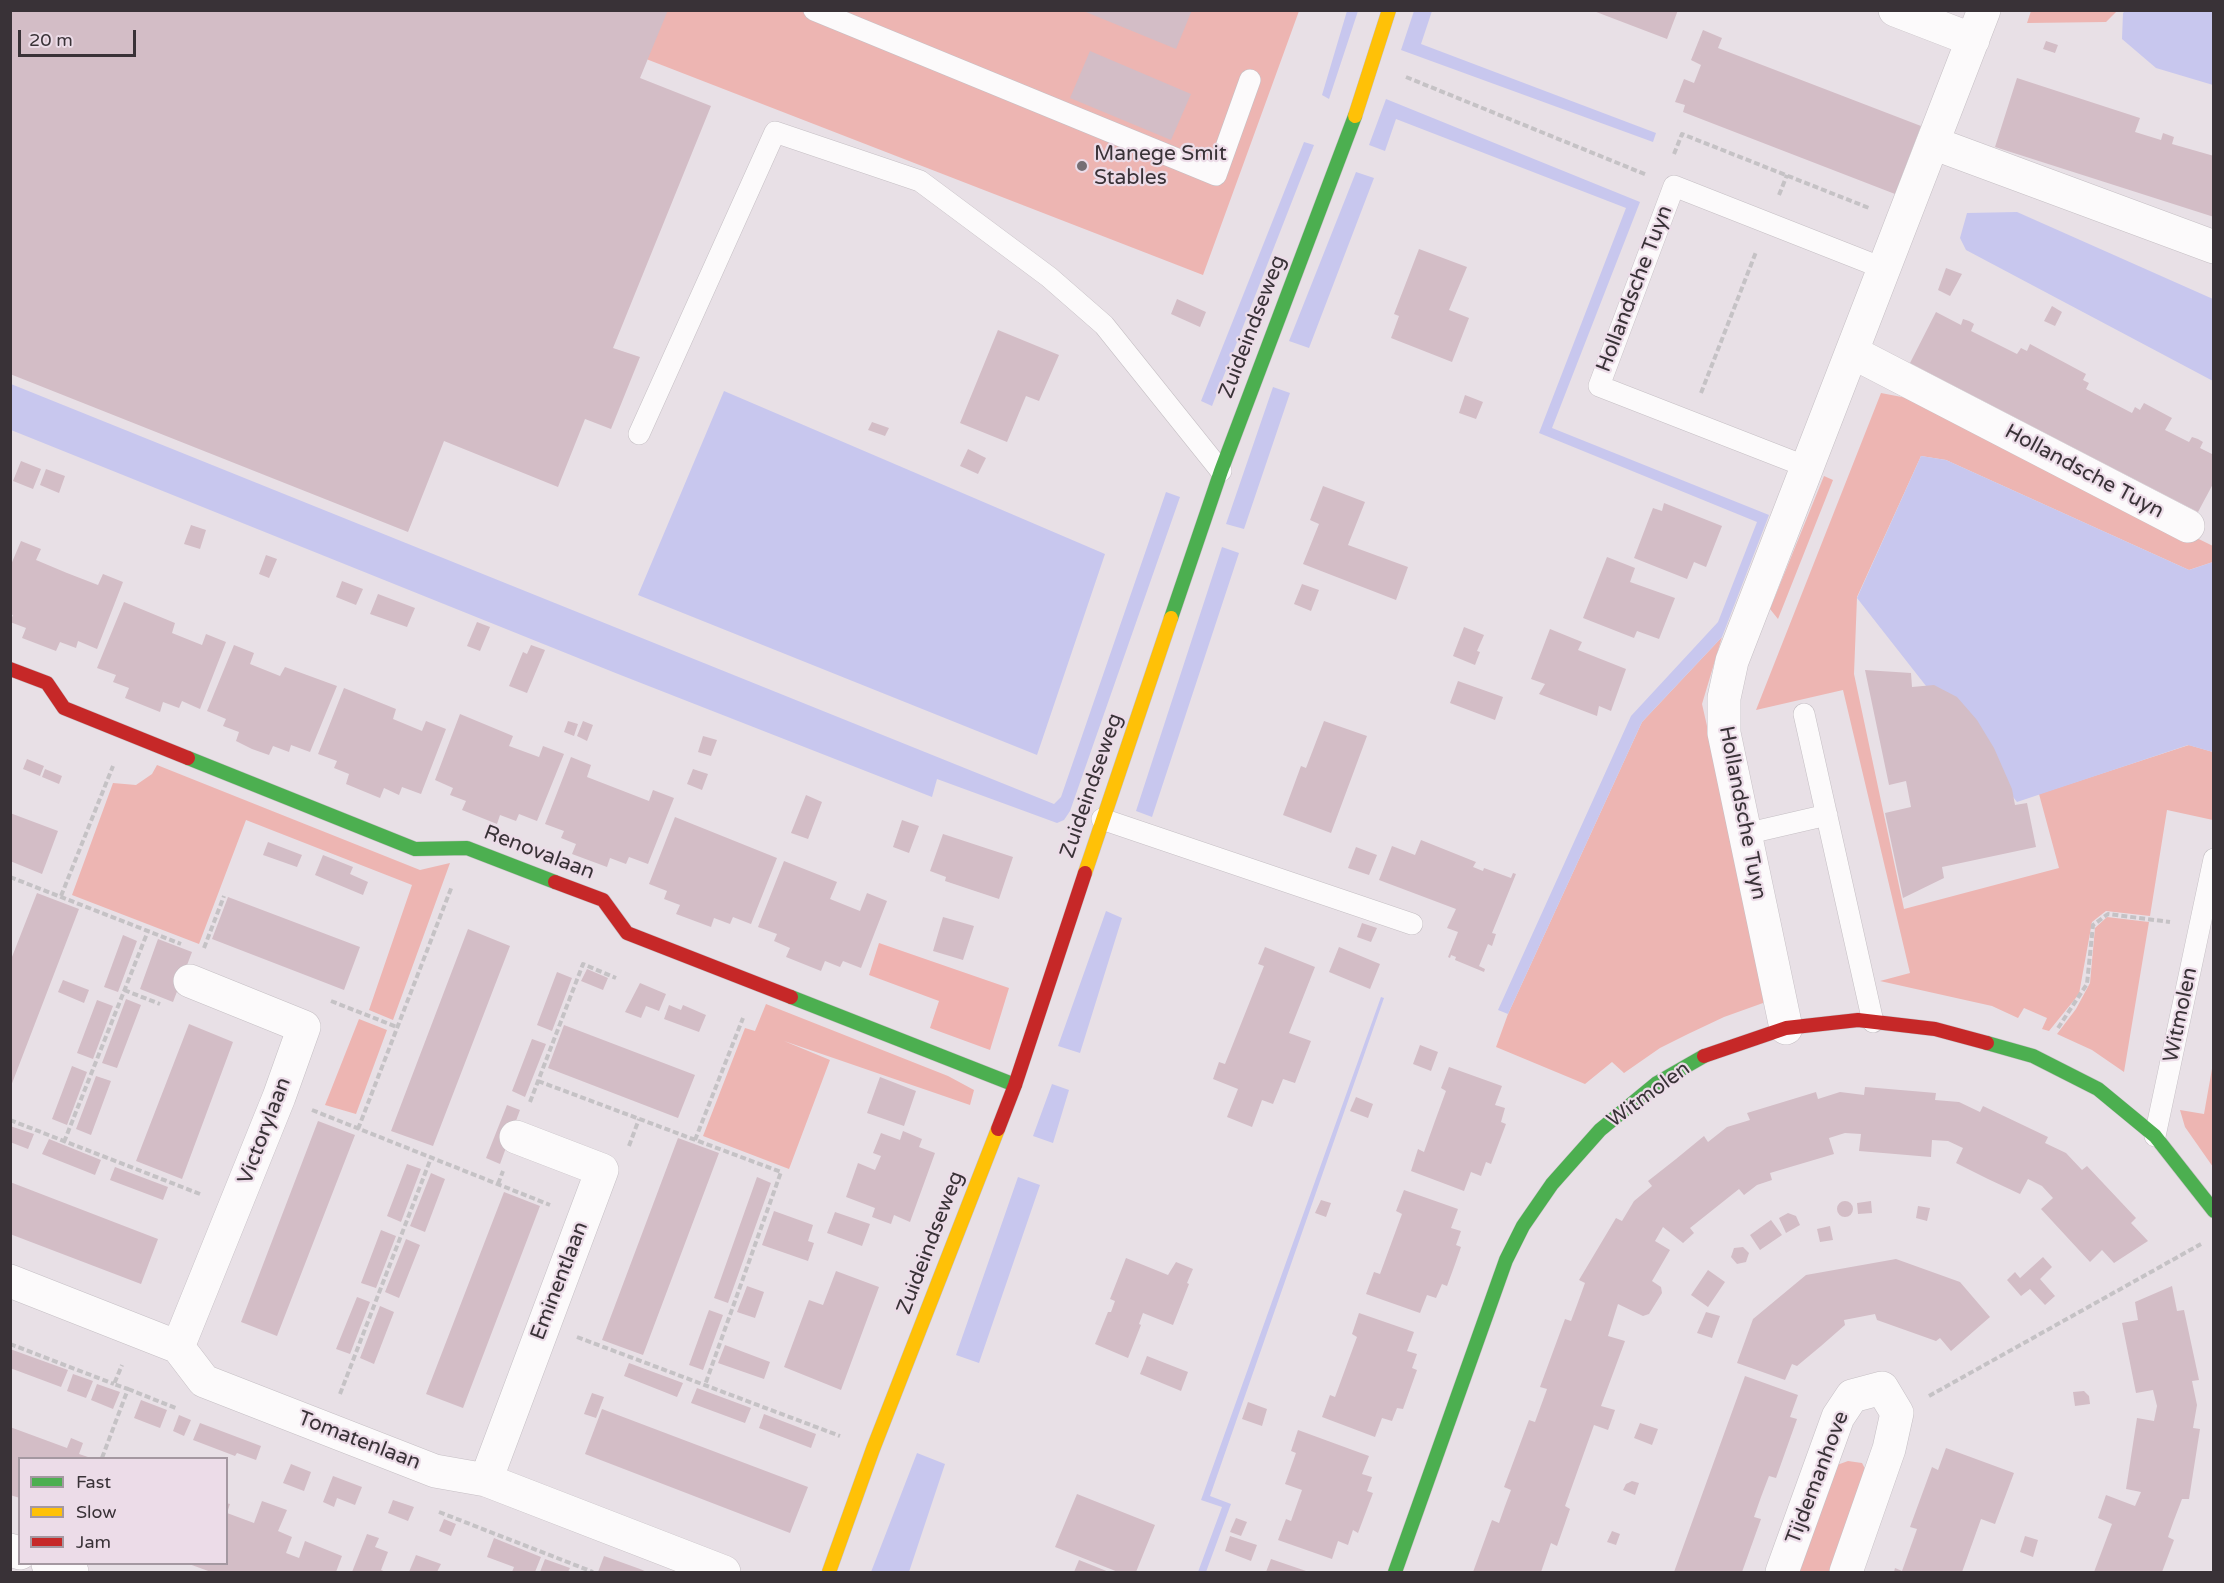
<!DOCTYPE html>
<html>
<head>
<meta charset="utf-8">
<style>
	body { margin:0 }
	#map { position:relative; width:2224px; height:1583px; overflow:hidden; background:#e8e0e6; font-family:"Varela Round",sans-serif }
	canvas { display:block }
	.frame { position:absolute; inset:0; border:12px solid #393237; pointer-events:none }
	.legend { position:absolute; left:18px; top:1457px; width:210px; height:108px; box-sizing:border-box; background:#ecdce8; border:2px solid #a498a1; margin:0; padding:8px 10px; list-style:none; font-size:18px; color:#393237 }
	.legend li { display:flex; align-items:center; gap:12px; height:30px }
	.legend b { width:30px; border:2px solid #a498a1 }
	.scale { position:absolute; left:18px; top:30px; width:118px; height:27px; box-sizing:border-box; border:3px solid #393237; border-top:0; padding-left:8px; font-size:18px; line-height:21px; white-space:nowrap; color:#393237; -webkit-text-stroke:4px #ecdce8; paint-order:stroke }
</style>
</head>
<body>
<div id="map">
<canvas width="2224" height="1583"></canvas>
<div class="frame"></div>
<ul class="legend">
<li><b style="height:8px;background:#4caf50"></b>Fast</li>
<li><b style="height:8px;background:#ffc107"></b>Slow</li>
<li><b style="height:8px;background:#c62828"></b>Jam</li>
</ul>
<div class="scale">20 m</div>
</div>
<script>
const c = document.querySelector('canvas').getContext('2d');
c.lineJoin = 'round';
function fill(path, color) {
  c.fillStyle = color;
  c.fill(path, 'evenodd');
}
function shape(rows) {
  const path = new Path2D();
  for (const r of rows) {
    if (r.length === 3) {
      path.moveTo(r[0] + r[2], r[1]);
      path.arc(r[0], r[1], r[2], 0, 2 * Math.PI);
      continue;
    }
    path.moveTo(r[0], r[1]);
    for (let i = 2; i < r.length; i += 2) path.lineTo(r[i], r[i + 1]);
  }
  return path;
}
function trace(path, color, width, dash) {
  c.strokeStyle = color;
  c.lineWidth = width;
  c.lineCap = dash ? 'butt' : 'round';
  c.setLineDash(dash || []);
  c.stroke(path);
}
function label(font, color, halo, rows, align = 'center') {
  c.font = font + ' "Varela Round",sans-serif';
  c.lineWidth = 4.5;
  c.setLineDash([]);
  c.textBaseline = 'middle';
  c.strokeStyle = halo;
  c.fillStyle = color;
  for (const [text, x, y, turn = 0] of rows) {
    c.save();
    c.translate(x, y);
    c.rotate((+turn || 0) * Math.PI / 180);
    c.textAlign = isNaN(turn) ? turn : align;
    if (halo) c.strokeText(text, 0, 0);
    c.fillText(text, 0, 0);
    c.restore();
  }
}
fill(shape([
	[659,11,1299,11,1203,275,641,57],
	[2031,11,2031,10,2117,11,2106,22,2027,23],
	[1881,393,1912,399,2213,546,2213,562,2189,570,1946,460,1921,456,1857,597,1854,674,1904,909,2059,868,2039,794,2189,745,2213,752,2213,820,2167,810,2150,916,2106,911,2092,922,2079,994,2049,1031,2042,1029,2047,1018,2024,1008,2018,1018,1992,1006,1880,981,1910,973,1843,690,1756,710],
	[1824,476,1833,480,1778,619,1770,609],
	[1722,637,1702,704,1764,977,1763,1003,1724,1017,1688,1034,1660,1048,1624,1073,1612,1062,1585,1084,1496,1047,1508,1014,1642,722],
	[157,765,420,870,450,863,393,1020,369,1010,412,885,246,820,199,944,72,895,113,783,136,785,152,774],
	[2107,917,2149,922,2124,1072,2092,1050,2057,1034,2076,1009,2090,983,2095,928],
	[766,1004,948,1076,974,1090,970,1105,784,1041,830,1060,789,1169,703,1136,745,1028,755,1031],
	[359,1019,387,1030,356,1114,325,1105],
	[2213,1063,2213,1167,2185,1127,2180,1110,2204,1114],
	[1848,1461,1862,1463,1870,1478,1836,1572,1799,1572,1837,1465]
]), '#edb5b2');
fill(shape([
	[879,943,1009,988,990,1050,930,1028,939,1001,869,975]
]), '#efb3b1');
fill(shape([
	[2126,10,2213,11,2213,85,2156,68,2122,39,2123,13],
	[1347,11,1358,11,1329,99,1322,95],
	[1414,11,1432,11,1421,44,1656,133,1653,142,1401,50],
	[1386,99,1640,202,1552,428,1769,515,1722,637,1642,722,1508,1014,1498,1010,1631,716,1718,622,1757,522,1539,433,1626,208,1396,119,1385,151,1369,145],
	[1304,142,1314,145,1212,406,1201,401],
	[1356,172,1374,178,1309,348,1289,341],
	[2017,212,2213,299,2213,381,1966,250,1960,238,1967,213],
	[11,384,1054,804,1061,797,1166,492,1180,497,1070,811,1064,820,1057,823,937,779,932,797,618,674,11,430],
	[1273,387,1290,393,1244,529,1226,524],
	[724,391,1105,554,1037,755,638,595],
	[1921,456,1946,460,2189,570,2213,562,2213,752,2188,745,2017,802,1857,598],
	[1222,547,1239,553,1152,817,1136,811],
	[1106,911,1122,918,1080,1053,1058,1046],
	[1381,997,1384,998,1210,1496,1231,1504,1206,1572,1198,1572,1222,1507,1201,1500],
	[1052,1084,1069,1090,1053,1143,1033,1136],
	[1018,1177,1040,1185,979,1363,956,1355],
	[917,1453,945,1464,909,1572,871,1572]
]), '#c8c7ee');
fill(shape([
	[10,10,668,10,640,78,711,106,613,348,640,357,611,429,585,419,558,487,444,441,408,532,10,374],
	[1081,10,1192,10,1176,49],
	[1591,10,1678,10,1667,39],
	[1703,30,1722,38,1718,48,1921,126,1895,194,1683,112,1685,105,1675,102,1684,79,1694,83,1701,65,1691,60],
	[2046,41,2058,45,2055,53,2043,49],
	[1090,51,1191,94,1171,140,1070,98],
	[2017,78,2140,118,2135,132,2161,140,2163,133,2174,137,2172,144,2214,156,2214,217,1995,147],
	[1419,249,1467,267,1449,310,1469,318,1452,362,1391,338,1399,316,1394,314],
	[1946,268,1962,274,1950,296,1938,290],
	[1177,299,1206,312,1200,327,1171,314],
	[2052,306,2062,312,2055,326,2044,321],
	[1936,312,1961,325,1963,319,1969,321,1974,324,1971,331,2017,354,2021,348,2027,351,2030,344,2086,374,2083,380,2089,383,2086,389,2132,413,2135,407,2140,410,2144,403,2172,418,2165,430,2189,442,2192,437,2198,439,2203,442,2200,448,2214,455,2214,482,2198,512,1910,363],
	[998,330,1059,355,1039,401,1026,396,1007,442,960,423],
	[1465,395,1483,402,1476,419,1459,413],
	[872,422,889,428,885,436,868,430],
	[968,449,986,458,978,474,960,466],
	[21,461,41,469,33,489,13,481],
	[46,469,65,476,59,493,40,485],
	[1323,486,1365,502,1348,545,1408,567,1396,600,1303,564,1319,524,1310,520],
	[1664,503,1722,526,1706,567,1694,562,1687,579,1634,558,1653,508,1662,511],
	[191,525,206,530,200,549,184,544],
	[21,541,41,549,36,560,67,573,98,585,103,574,123,582,97,649,78,641,76,648,60,642,56,651,22,638,26,628,10,622,13,615,10,614,10,567],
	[266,555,277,559,269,578,259,574],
	[1607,557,1635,568,1630,582,1675,598,1659,639,1637,631,1634,638,1583,618],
	[342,581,363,589,356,605,336,597],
	[1302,584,1319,590,1311,611,1294,604],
	[378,594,415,608,407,627,370,614],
	[124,602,175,623,172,633,202,645,206,634,226,642,200,709,182,701,179,708,163,702,160,712,125,698,129,688,113,682,116,675,97,668],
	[477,622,490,627,480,651,467,646],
	[1464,627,1484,635,1477,651,1480,652,1475,665,1453,656],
	[1550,629,1582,642,1578,650,1626,669,1611,711,1599,706,1597,716,1539,694,1545,684,1531,679],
	[234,645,254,653,250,664,280,676,285,667,337,686,310,752,291,745,289,752,273,746,269,755,252,749,236,741,239,732,223,726,226,719,207,711],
	[531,645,545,650,527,693,509,686,523,652,527,654],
	[1865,670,1911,673,1912,687,1934,685,1957,697,1977,720,1994,748,2012,789,2015,805,2027,803,2036,847,1942,867,1944,878,1903,898,1885,813,1911,807,1906,781,1889,785],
	[1458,681,1503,697,1495,720,1450,703],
	[344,688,396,709,393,719,422,731,426,721,446,729,421,794,402,787,399,795,384,788,380,798,346,784,349,774,334,768,337,761,318,754],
	[460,714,513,736,509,746,539,757,543,746,564,754,537,821,519,814,516,821,500,815,497,824,462,810,466,801,450,795,453,788,435,780],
	[568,721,578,724,574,736,564,732],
	[583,721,593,725,587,741,577,736],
	[1324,721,1367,736,1331,833,1283,815,1301,766,1306,768],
	[703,736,717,740,711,756,698,752],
	[571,757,591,765,587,777,649,801,653,790,674,798,648,864,629,857,626,864,610,858,607,867,572,854,576,844,561,838,564,831,545,824],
	[27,759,44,766,40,776,23,769],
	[45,769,62,776,59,784,42,777],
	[693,769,708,774,702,790,687,784],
	[806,795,822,802,808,839,791,833],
	[10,813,58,831,42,874,10,861],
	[675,817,777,858,751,924,733,917,730,924,714,918,711,927,676,914,680,905,664,899,667,891,649,884],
	[902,820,919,826,909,853,893,847],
	[943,834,1013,857,999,899,945,881,946,877,930,871],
	[1421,840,1476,862,1473,867,1483,871,1484,868,1511,878,1513,873,1516,874,1492,933,1496,934,1492,946,1488,944,1479,966,1485,969,1484,972,1455,960,1456,957,1451,955,1450,958,1448,957,1458,932,1447,928,1456,909,1379,880,1392,846,1415,855],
	[268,842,302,855,297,867,263,855],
	[1356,847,1377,855,1369,875,1348,868],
	[323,855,353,867,350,874,368,882,363,895,315,875],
	[784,861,837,882,830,899,860,911,867,893,887,901,861,968,843,961,840,967,825,961,821,971,786,957,790,948,774,941,777,934,758,927],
	[37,893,79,909,11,1086,10,962],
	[228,897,360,947,344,990,212,939],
	[943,917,974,926,963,960,933,951],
	[1362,923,1377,928,1371,942,1357,937],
	[468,929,510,946,433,1146,391,1131],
	[123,935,137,941,118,992,104,987],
	[158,939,192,952,173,1002,140,989],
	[1265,947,1315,967,1289,1033,1311,1041,1295,1083,1283,1079,1273,1104,1262,1100,1252,1127,1227,1117,1238,1089,1213,1079,1219,1062,1225,1064,1264,966,1258,964],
	[1339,947,1380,964,1370,989,1329,972],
	[587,969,608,978,603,990,581,981],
	[557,972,572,978,552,1031,537,1025],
	[63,980,89,990,84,1003,58,992],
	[640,983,666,994,659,1011,646,1006,641,1018,625,1012],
	[126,999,141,1005,117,1068,102,1063],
	[97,1000,113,1006,93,1059,77,1053],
	[669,1005,681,1010,683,1005,706,1015,699,1032,664,1019],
	[189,1024,233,1042,182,1179,136,1161],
	[564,1025,695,1075,678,1118,548,1068],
	[532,1039,546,1044,525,1097,512,1091],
	[1420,1045,1438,1052,1431,1071,1413,1064],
	[72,1066,87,1072,67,1125,52,1119],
	[1449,1067,1502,1086,1495,1105,1505,1108,1501,1122,1506,1124,1491,1164,1486,1162,1481,1176,1471,1172,1464,1191,1411,1171,1418,1149,1424,1152,1435,1121,1446,1091,1441,1088],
	[96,1076,111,1081,91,1135,76,1129],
	[880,1077,916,1091,904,1126,867,1113],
	[1865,1087,1936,1093,1935,1100,1959,1102,1980,1112,1983,1106,2048,1137,2045,1143,2066,1153,2082,1170,2087,1166,2136,1218,2131,1223,2148,1241,2114,1263,2102,1250,2090,1262,2041,1209,2053,1198,2042,1186,2028,1179,2020,1194,1988,1179,1956,1163,1963,1148,1948,1141,1932,1140,1931,1157,1859,1151,1861,1134,1845,1133,1829,1138,1834,1154,1770,1173,1772,1180,1757,1185,1744,1195,1739,1189,1690,1228,1694,1233,1683,1243,1663,1227,1655,1241,1670,1250,1652,1281,1661,1287,1662,1293,1649,1314,1643,1316,1618,1304,1608,1336,1625,1341,1601,1406,1615,1410,1608,1430,1594,1425,1565,1506,1570,1509,1557,1546,1551,1543,1541,1572,1473,1572,1492,1520,1499,1523,1505,1506,1511,1490,1504,1487,1529,1420,1535,1422,1547,1389,1540,1387,1565,1319,1571,1321,1577,1305,1585,1283,1579,1280,1616,1218,1622,1221,1634,1201,1652,1186,1648,1181,1676,1159,1704,1136,1708,1142,1727,1127,1750,1120,1747,1113,1816,1092,1818,1099,1840,1092,1864,1095],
	[1356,1097,1373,1104,1368,1118,1350,1111],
	[507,1105,520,1110,500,1164,486,1158],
	[318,1121,355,1135,277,1336,241,1322],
	[10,1126,34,1134,28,1149,10,1142],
	[903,1131,922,1139,919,1147,935,1153,910,1222,894,1215,891,1224,872,1217,875,1208,846,1197,858,1163,875,1170,881,1156,873,1153,881,1133,900,1140],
	[678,1138,719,1153,643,1355,602,1340],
	[49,1139,101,1160,95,1175,42,1154],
	[407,1164,421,1169,401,1222,387,1216],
	[115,1167,168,1187,163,1200,110,1180],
	[431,1173,445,1179,425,1232,410,1226],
	[757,1177,771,1183,728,1303,714,1298],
	[10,1182,158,1239,141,1284,10,1234],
	[1404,1190,1458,1209,1451,1228,1461,1231,1456,1245,1461,1247,1454,1267,1447,1286,1442,1284,1436,1298,1427,1295,1420,1313,1366,1294,1374,1272,1380,1274,1402,1214,1396,1211],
	[504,1192,540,1206,463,1408,426,1394],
	[1321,1200,1331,1203,1326,1217,1315,1213],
	[1871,1201,1872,1213,1858,1214,1857,1203],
	[1845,1209,8],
	[1918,1206,1930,1208,1927,1221,1916,1218],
	[774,1211,813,1225,808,1241,814,1243,808,1261,762,1245],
	[835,1212,870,1224,862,1246,827,1233],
	[1788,1213,1796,1216,1800,1225,1786,1233,1779,1218],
	[1771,1220,1782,1235,1760,1250,1750,1235],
	[1830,1226,1833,1240,1820,1242,1817,1229],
	[381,1230,396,1236,376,1288,361,1283],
	[406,1239,420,1245,399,1298,385,1292],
	[1743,1247,1749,1253,1746,1262,1737,1264,1731,1257,1734,1248],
	[2043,1257,2052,1267,2040,1279,2055,1296,2045,1305,2030,1289,2021,1296,2007,1280,2015,1272,2020,1278],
	[1126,1258,1168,1275,1176,1262,1193,1269,1187,1283,1189,1284,1173,1325,1143,1313,1139,1324,1141,1325,1128,1358,1095,1344,1108,1312,1111,1312,1115,1301,1110,1299],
	[1896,1259,1960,1282,1990,1317,1951,1351,1940,1338,1936,1341,1877,1320,1875,1314,1844,1320,1845,1325,1821,1346,1797,1366,1792,1364,1785,1380,1737,1363,1753,1319,1806,1275],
	[1708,1270,1725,1282,1708,1307,1691,1295],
	[836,1271,879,1287,841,1390,784,1367,809,1300,823,1305],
	[747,1286,764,1292,755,1318,737,1312],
	[2172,1286,2177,1311,2184,1310,2199,1380,2192,1381,2197,1405,2193,1428,2200,1429,2189,1499,2182,1499,2174,1520,2168,1537,2174,1540,2162,1572,2094,1572,2112,1524,2098,1518,2106,1495,2135,1506,2141,1492,2126,1489,2137,1418,2154,1421,2157,1406,2153,1390,2136,1393,2122,1323,2138,1320,2135,1302],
	[357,1297,370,1302,350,1354,336,1349],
	[380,1306,394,1312,374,1364,360,1358],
	[709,1310,723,1315,703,1370,689,1365],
	[1706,1312,1720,1316,1712,1338,1697,1333],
	[1359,1313,1414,1332,1407,1351,1417,1354,1412,1368,1417,1370,1403,1409,1397,1408,1392,1421,1382,1418,1375,1437,1322,1417,1330,1395,1335,1397,1357,1337,1352,1334],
	[725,1345,770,1362,764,1379,718,1363],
	[10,1349,68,1370,61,1387,10,1368],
	[1147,1356,1188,1372,1181,1391,1140,1374],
	[629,1363,683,1383,677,1397,624,1376],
	[73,1374,93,1381,86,1398,67,1391],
	[1745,1376,1798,1395,1790,1417,1797,1419,1776,1478,1769,1476,1761,1497,1754,1517,1761,1519,1742,1572,1674,1572],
	[97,1384,120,1392,113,1409,91,1400],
	[697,1388,751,1408,745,1423,691,1403],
	[2084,1391,2089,1396,2090,1404,2075,1406,2073,1392],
	[592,1393,604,1397,596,1418,584,1414],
	[141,1400,167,1410,160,1428,134,1418],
	[1248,1402,1267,1409,1262,1426,1242,1419],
	[602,1409,808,1487,790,1533,585,1454],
	[764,1414,816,1434,811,1448,759,1428],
	[179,1415,191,1420,184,1436,173,1431],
	[200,1423,261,1446,256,1460,237,1453,235,1456,193,1440],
	[1640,1423,1658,1429,1652,1445,1634,1438],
	[10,1427,67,1448,71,1438,83,1443,79,1454,91,1458,20,1458,20,1498,10,1495],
	[1298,1430,1369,1456,1362,1474,1372,1477,1367,1491,1373,1493,1358,1533,1353,1530,1348,1545,1338,1541,1332,1559,1278,1540,1286,1519,1291,1521,1302,1490,1285,1484,1296,1453,1291,1451],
	[1946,1448,2014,1473,1995,1524,1981,1519,1962,1572,1894,1572,1895,1568,1902,1571,1917,1529,1910,1527,1932,1467,1938,1470],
	[291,1464,311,1472,304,1491,283,1483],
	[333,1476,362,1487,355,1505,337,1498,334,1507,323,1502],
	[1632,1481,1639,1483,1635,1495,1623,1490,1626,1484],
	[1077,1494,1155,1525,1136,1572,1118,1572,1055,1547],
	[393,1500,414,1507,408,1521,388,1513],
	[262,1501,287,1510,278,1531,292,1537,286,1553,299,1558,305,1541,342,1556,336,1572,211,1572,189,1564,226,1564,226,1503,230,1504,227,1513,254,1523],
	[1236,1518,1247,1522,1241,1536,1230,1532],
	[444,1519,456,1524,451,1536,439,1531],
	[1612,1531,1620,1534,1616,1545,1607,1542],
	[367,1534,379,1538,375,1547,388,1552,381,1570,386,1572,352,1572],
	[1230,1536,1257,1545,1251,1561,1225,1551],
	[2025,1536,2038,1540,2033,1557,2020,1552],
	[494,1538,541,1557,535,1572,512,1572,514,1567,487,1557],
	[416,1555,441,1564,437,1572,409,1572],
	[604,1556,640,1569,647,1572,598,1572],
	[545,1559,570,1568,568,1572,540,1572],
	[1271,1559,1309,1572,1266,1572],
	[1079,1560,1109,1572,1074,1572]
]), '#d3bdc6');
const lane = shape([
	[814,10,1216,175,1250,80],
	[639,434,775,132,920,181,1049,277,1104,325,1221,471],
	[1807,467,1599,386,1674,186,1885,269],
	[1804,714,1873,1022],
	[1102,819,1412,924],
	[1745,834,1827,815],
	[2155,1136,2214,859]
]);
const street = shape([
	[1895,10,1973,40],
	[1933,143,2214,247],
	[1852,352,2188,526],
	[1786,1028,1724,733,1724,698,1732,661,1984,10],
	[10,1281,178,1347,204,1381,435,1471,486,1480,724,1572],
	[178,1347,279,1097,304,1027,190,981],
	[486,1480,602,1170,516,1137],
	[10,1550,20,1553],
	[48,1564,72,1572],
	[1782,1572,1838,1417,1852,1396,1882,1388,1897,1413,1889,1449,1846,1572]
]);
const fast = shape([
	[1171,618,1221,471,1355,116],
	[188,758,415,849,467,848,555,882],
	[791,997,1015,1085],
	[1987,1043,2033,1056,2098,1089,2155,1136,2214,1211],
	[1395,1572,1506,1260,1523,1226,1552,1184,1600,1130,1657,1083,1704,1056]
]);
const slow = shape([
	[1355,116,1389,10],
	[1085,873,1171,618],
	[829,1572,873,1449,998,1129]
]);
const jam = shape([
	[10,669,47,683,64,708,188,758],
	[555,882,603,900,627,933,791,997],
	[1704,1056,1786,1028,1858,1020,1935,1029,1987,1043],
	[998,1129,1015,1085,1085,873]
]);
trace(lane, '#c5bfc4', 22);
trace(street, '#c5bfc4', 34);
trace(fast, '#c5bfc4', 15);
trace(slow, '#c5bfc4', 15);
trace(jam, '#c5bfc4', 15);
trace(shape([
	[1406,77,1647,175],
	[1674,154,1682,134,1869,208],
	[1779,195,1787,175],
	[1701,393,1756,252],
	[10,877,181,944],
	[61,896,113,766],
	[204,948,224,896],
	[124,990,160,1004],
	[331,1001,397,1027],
	[2058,1028,2087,984,2093,925,2108,914,2170,922],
	[538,1081,781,1172,705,1385],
	[530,1102,583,964,616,978],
	[312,1110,550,1205],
	[10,1120,200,1194],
	[358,1129,452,886],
	[695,1140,743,1018],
	[64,1142,148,931],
	[629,1146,639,1119],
	[498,1184,503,1171],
	[577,1337,840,1436],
	[10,1344,114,1384],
	[128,1389,178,1409],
	[340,1394,431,1158],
	[1929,1396,2201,1244],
	[102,1458,128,1389,114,1384,122,1365],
	[439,1512,593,1572]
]), '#c5c2c5', 4, [6, 3]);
trace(lane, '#fcfafb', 21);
trace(street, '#fcfafb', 33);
trace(fast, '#4caf50', 14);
trace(slow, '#ffc107', 14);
trace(jam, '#c62828', 14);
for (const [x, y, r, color] of [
	[1082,166,6,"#766f74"]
]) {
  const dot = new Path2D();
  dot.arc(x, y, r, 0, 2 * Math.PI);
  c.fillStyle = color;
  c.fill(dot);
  trace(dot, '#ecdce8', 2);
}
label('21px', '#393237', '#ecdce8', [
	["Manege Smit",1094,154],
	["Stables",1094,178]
], 'left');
label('21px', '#393237', '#ecdce8', [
	["Hollandsche Tuyn",1635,289,-69],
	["Zuideindseweg",1253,327,-69],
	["Hollandsche Tuyn",2084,472,28],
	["Zuideindseweg",1092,786,-71],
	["Hollandsche Tuyn",1742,813,79],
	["Renovalaan",539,853,21],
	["Witmolen",2181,1015,-78],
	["Witmolen",1649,1095,-36],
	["Victorylaan",265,1131,-69],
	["Zuideindseweg",931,1243,-69],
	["Eminentlaan",560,1281,-69],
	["Tomatenlaan",359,1441,21],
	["Tijdemanhove",1818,1478,-69]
]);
</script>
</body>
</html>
